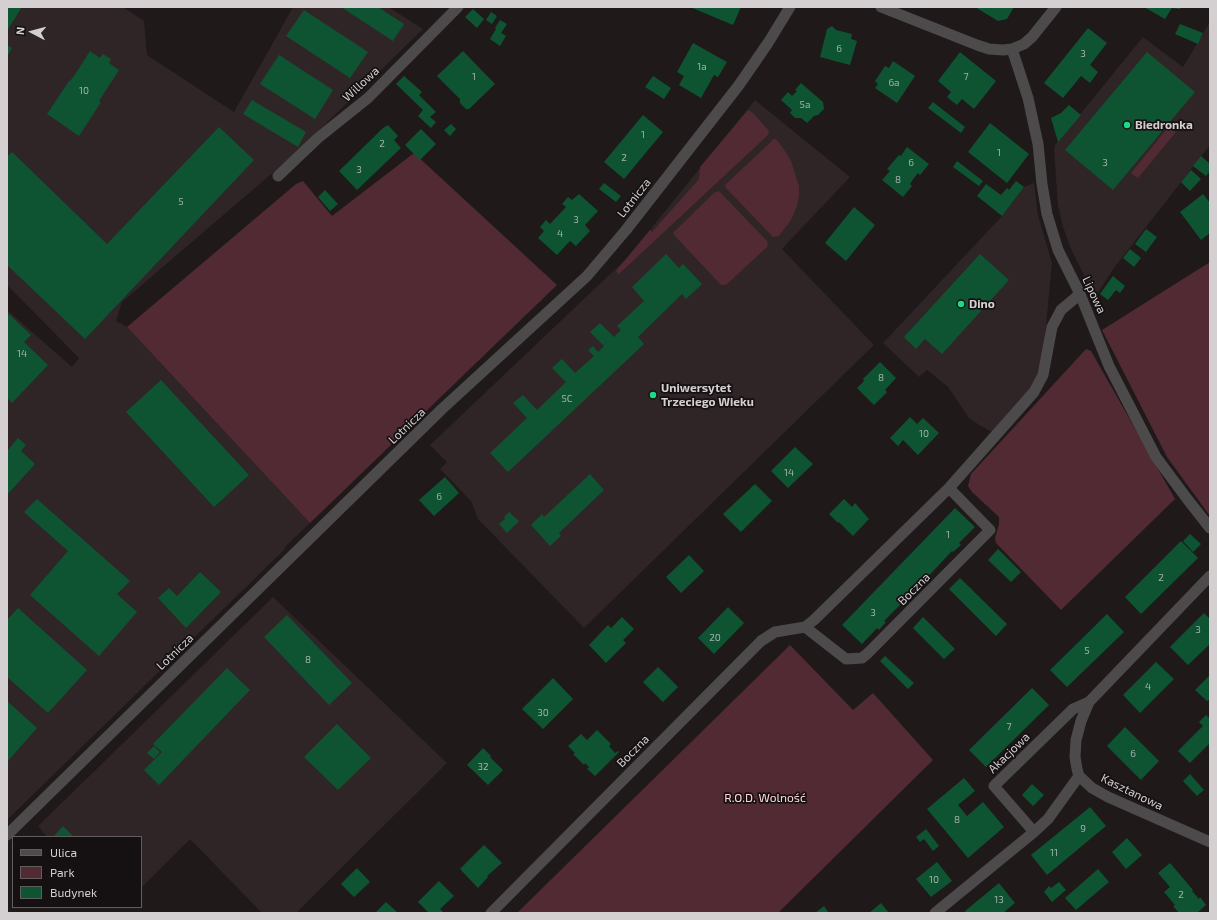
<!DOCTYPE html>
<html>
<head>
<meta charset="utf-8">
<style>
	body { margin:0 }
	#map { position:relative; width:1217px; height:920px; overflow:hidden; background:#1f191a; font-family:"Exo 2",sans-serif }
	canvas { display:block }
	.frame { position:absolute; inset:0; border:8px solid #d4d0d1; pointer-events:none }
	.legend { position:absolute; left:12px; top:836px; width:130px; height:72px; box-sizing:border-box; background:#151011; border:1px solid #615d5e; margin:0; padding:5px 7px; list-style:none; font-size:12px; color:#d4d0d1 }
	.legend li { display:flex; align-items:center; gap:8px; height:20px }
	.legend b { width:20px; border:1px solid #615d5e }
	.north { position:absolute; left:12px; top:12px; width:40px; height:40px; -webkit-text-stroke:3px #151011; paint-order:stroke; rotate:276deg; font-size:11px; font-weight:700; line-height:16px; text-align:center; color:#d4d0d1 }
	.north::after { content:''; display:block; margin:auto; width:14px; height:18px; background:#d4d0d1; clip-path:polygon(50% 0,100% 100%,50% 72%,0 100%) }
</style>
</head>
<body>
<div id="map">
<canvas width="1217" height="920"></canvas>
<div class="frame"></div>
<ul class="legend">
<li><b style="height:5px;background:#4d4a4b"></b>Ulica</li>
<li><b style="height:11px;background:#512a33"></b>Park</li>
<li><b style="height:11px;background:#0e5433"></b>Budynek</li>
</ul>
<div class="north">N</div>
</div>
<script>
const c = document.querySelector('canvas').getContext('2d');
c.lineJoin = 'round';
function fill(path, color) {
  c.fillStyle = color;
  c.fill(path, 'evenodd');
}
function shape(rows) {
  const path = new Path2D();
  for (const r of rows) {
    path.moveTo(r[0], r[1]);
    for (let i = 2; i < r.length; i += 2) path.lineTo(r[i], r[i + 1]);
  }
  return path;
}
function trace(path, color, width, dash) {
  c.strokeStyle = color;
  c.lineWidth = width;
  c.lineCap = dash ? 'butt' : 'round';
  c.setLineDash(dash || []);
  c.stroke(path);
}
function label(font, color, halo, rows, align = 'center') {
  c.font = font + ' "Exo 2",sans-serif';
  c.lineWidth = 3.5;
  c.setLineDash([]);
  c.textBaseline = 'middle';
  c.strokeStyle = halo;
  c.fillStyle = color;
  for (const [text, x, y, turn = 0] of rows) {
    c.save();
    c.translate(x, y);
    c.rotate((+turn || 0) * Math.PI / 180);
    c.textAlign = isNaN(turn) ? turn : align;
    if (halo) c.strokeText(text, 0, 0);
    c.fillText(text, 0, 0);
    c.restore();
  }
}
fill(shape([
	[22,7,123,7,144,21,147,55,234,112,293,7,388,7,423,29,297,152,122,302,116,321,127,327,310,523,284,548,285,549,7,820,7,310,72,367,79,358,7,285,7,31],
	[1210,22,1210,145,1114,268,1095,297,1071,249,1063,227,1058,206,1054,151,1055,145,1143,37,1183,67],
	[755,100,850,177,782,249,874,345,584,628,478,519,471,501,440,469,447,462,430,445,628,257],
	[1034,183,1038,215,1052,263,1042,368,1028,394,992,432,979,425,969,418,948,387,927,370,919,377,883,343,1002,216,1024,187],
	[273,597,447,763,296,913,262,913,190,839,141,888,141,837,47,837,38,826]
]), '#2f2426');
fill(shape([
	[748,110,754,114,769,131,768,135,619,274,616,271,650,230,652,232,699,179,700,167],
	[1169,126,1176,132,1138,178,1131,173],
	[774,139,776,139,783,148,791,161,799,186,799,195,797,206,791,220,779,236,773,237,726,188,725,185],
	[414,153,557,285,310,523,127,327,296,184,303,181,332,216],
	[719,191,768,242,767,247,726,285,721,285,675,236,673,233,715,192],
	[1210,262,1210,516,1167,457,1102,330],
	[1086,349,1091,351,1175,499,1061,610,996,543,995,538,999,524,999,517,972,492,968,486,971,474],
	[790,645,853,710,873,693,933,760,778,913,517,913]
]), '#512a33');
fill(shape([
	[9,7,22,7,7,31,7,10],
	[341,7,378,7,404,24,393,41],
	[690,7,741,7,733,25],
	[975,7,1014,7,1007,19,998,21],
	[1144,7,1184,7,1179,9,1172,8,1165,19],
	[473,9,484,19,477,28,465,17],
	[304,10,368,52,350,78,286,36],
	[491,12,497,16,492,24,486,20],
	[500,20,507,24,501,33,506,36,500,46,490,39,496,29,495,28],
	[1180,24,1203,33,1198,44,1175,34],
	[832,26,836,30,852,34,851,39,857,41,850,65,820,57,827,29],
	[1088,28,1107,43,1090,65,1098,72,1090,83,1081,76,1063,98,1044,83],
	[693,43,727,62,718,77,714,75,701,98,679,85,684,76,677,72],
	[7,45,12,48,7,57],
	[90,51,100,58,103,54,111,59,109,63,119,70,99,101,101,102,79,136,47,114,69,81,70,81,74,76],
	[463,51,495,84,469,109,466,109,460,103,460,99,437,76],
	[960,52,996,81,974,109,962,99,957,105,947,97,951,92,938,81],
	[1147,52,1195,92,1113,190,1065,150],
	[279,55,333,90,315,119,260,84],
	[893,61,915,76,897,103,875,88,878,84,875,81,885,66,889,68],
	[404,76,422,92,419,95,436,112,430,117,436,122,431,128,418,116,423,110,396,84],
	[653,76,671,88,664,99,645,87],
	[801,83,823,102,824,109,818,115,814,116,807,123,801,118,795,118,790,113,792,110,781,100,788,92,792,96,797,91,795,90],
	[252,100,306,132,298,147,243,114],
	[933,102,965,127,961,133,928,108],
	[1069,105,1081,115,1058,142,1051,118,1061,113],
	[643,115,663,132,624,179,604,162],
	[990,123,1029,154,1007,183,968,152],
	[451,124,456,129,450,136,444,130],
	[388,125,398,136,394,140,401,148,357,190,339,171,383,128],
	[219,127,254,160,85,339,7,265,7,157,12,152,107,244],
	[421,129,436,144,420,160,405,145],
	[907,147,929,164,920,175,918,173,914,178,910,184,912,186,903,197,882,180,890,171,887,169,899,155,901,156],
	[1201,156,1210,164,1210,171,1206,176,1193,166],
	[957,161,983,181,979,186,953,167],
	[1191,170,1201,179,1190,191,1181,182],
	[1016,181,1024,187,1002,216,977,196,986,184,1001,195,1007,188,1009,190],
	[604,183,621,196,616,202,599,189],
	[325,190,338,204,330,211,318,197],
	[579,194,598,211,585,225,590,231,576,246,570,241,557,255,538,238,544,231,540,227,546,220,550,224,566,207,562,204,568,197,572,200],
	[1203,194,1210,203,1210,233,1201,240,1180,212],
	[854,207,875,225,846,261,825,243],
	[1146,229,1157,237,1146,252,1135,244],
	[1130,249,1141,258,1134,267,1123,258],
	[666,254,679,268,683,264,702,284,686,299,682,294,638,337,644,344,508,472,490,453,527,418,513,403,523,395,537,410,566,382,552,368,562,359,575,373,594,356,588,350,593,346,598,352,604,346,590,332,600,323,614,337,621,330,617,326,644,301,632,287],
	[980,254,1009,280,942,354,925,339,916,349,904,337],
	[1113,276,1125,286,1120,293,1116,290,1108,300,1100,294],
	[9,314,31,335,24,342,48,365,12,403,7,398,7,316],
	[880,362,896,378,885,390,887,392,874,405,857,388,864,381,863,379],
	[161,380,249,475,214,507,126,412],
	[910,417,917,424,923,418,939,433,918,455,903,440,898,446,890,438],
	[18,438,26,445,21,451,35,464,7,495,7,451],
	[795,447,813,464,788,488,771,471],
	[590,474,604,490,559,533,561,536,550,546,531,525,542,514,544,517],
	[445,477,459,493,434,516,419,500],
	[755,484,772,501,741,532,723,514],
	[37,499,130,581,117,594,137,612,99,656,30,595,68,551,24,512],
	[844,499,852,507,855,503,869,519,853,536,839,522,838,523,829,514],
	[955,508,975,527,959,543,961,545,953,552,952,551,922,583,923,584,916,591,915,590,884,621,886,622,879,630,877,628,862,644,842,625],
	[509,512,519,521,507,533,499,524,505,519,504,517],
	[1190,534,1201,544,1193,552,1183,541],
	[1181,541,1198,558,1141,614,1125,597],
	[998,549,1021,572,1011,582,988,560],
	[689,555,704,571,681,593,666,577],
	[200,572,221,592,186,628,158,598,169,588,177,596],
	[960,578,1007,624,996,636,949,589],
	[728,607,744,623,714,654,698,638],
	[18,608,87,670,48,713,7,677,7,620],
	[1204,613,1210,619,1210,644,1188,665,1170,647],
	[1107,614,1124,632,1067,687,1050,670],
	[287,615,352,683,329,705,264,637],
	[622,617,634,629,623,640,626,643,606,663,589,645,608,625,611,628],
	[923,617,955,649,944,659,913,628],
	[885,656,914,683,908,689,880,661],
	[1156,662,1174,679,1140,713,1123,695],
	[658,667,678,687,663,702,643,682],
	[227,668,250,690,159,785,144,770,162,752,153,744],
	[1210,675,1210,699,1207,701,1195,690],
	[553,678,573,699,543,729,522,709],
	[1032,688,1049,705,986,767,969,750],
	[7,701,37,728,7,762],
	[1206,715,1210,719,1210,743,1190,763,1178,751,1203,726,1199,722],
	[337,724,371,758,338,790,304,757],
	[1125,727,1159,761,1141,780,1107,746],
	[597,730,611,744,609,746,615,753,618,751,619,752,595,776,587,769,589,767,585,763,584,765,573,754,575,753,568,746,581,734,587,740],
	[154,746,160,752,154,759,147,753],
	[483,748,491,756,490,757,503,770,488,785,467,765],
	[1190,774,1204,790,1197,796,1183,781],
	[964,778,975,791,958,805,967,816,983,802,1004,827,968,858,927,809],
	[1032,784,1044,795,1033,806,1022,795],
	[1090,807,1106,826,1047,875,1031,855],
	[63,826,74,837,53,837],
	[926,829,939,846,933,851,924,839,920,842,916,837],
	[1127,838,1142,855,1126,869,1112,852],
	[484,845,502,863,487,876,488,877,478,888,460,869],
	[937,862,952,881,931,897,916,879],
	[1170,863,1193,890,1192,891,1199,899,1200,897,1206,905,1197,913,1179,913,1173,906,1175,905,1164,892,1170,887,1158,873],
	[357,868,370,882,354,897,341,884],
	[1098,869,1109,882,1076,910,1065,898],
	[439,881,454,896,440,909,443,912,442,913,429,913,418,902],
	[1059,882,1066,890,1052,902,1044,892,1049,886,1051,888],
	[999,883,1015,903,1003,913,966,913,965,911],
	[386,902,398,913,375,913],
	[881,903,889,913,869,913],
	[824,906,829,913,815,913]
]), '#0e5433');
trace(shape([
	[881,7,977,45,989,49,1003,50,1012,49,1024,44,1032,37,1056,7],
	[1012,49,1028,98,1038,144,1042,184,1047,214,1058,250,1080,294,1109,366,1156,457,1188,500,1210,528],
	[278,176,318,138,368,98,458,7],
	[1210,576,1089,702,1081,721,1076,740,1075,757,1077,769,1079,776,1092,788,1108,797,1210,842],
	[805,627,846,659,862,658,868,653,990,530,949,488],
	[1034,832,994,786,1073,709,1089,702],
	[7,835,442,409,587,276,626,230,739,85,768,43,790,7],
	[491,913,761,641,775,632,805,627,814,620,949,488,1034,392,1043,375,1052,327,1061,310,1080,294],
	[935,913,1034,832,1048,819,1079,776]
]), '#4d4a4b', 11);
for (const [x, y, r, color] of [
	[1127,125,4,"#1dd988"],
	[961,304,4,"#1dd988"],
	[653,395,4,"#1dd988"]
]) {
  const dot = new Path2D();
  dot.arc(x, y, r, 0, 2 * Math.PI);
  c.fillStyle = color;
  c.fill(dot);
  trace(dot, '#151011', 1.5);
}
label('10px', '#a2b1aa', null, [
	["6",839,49],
	["3",1083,54],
	["1a",702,67],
	["1",474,77],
	["7",966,77],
	["6a",894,83],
	["10",84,91],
	["5a",805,105],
	["1",643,135],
	["2",382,144],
	["1",999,153],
	["2",624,158],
	["6",911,163],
	["3",1105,163],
	["3",359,170],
	["8",898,180],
	["5",181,202],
	["3",576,220],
	["4",560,234],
	["14",22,354],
	["8",881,378],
	["5C",567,399],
	["10",924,434],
	["14",789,473],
	["6",439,497],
	["1",948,535],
	["2",1161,578],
	["3",873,613],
	["3",1198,630],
	["20",715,638],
	["5",1087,651],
	["8",308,660],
	["4",1148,687],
	["30",543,713],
	["7",1009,727],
	["6",1133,754],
	["32",483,767],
	["8",957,820],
	["9",1083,829],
	["11",1054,853],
	["10",934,880],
	["2",1181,895],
	["13",999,900]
]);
label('12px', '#d4d0d1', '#151011', [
	["Willowa",361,84,-43],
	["Lotnicza",634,198,-52],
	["Lipowa",1094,295,65],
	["Lotnicza",407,426,-44],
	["Boczna",914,589,-45],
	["Lotnicza",175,652,-44],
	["Boczna",633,751,-45],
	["Akacjowa",1009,753,-44],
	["Kasztanowa",1132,792,26]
]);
label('bold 12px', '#d4d0d1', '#151011', [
	["Biedronka",1135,125],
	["Dino",969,304],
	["Uniwersytet",661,388],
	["Trzeciego Wieku",661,402]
], 'left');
label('12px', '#ffd6de', '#151011', [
	["R.O.D. Wolność",765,798]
]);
</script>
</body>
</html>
